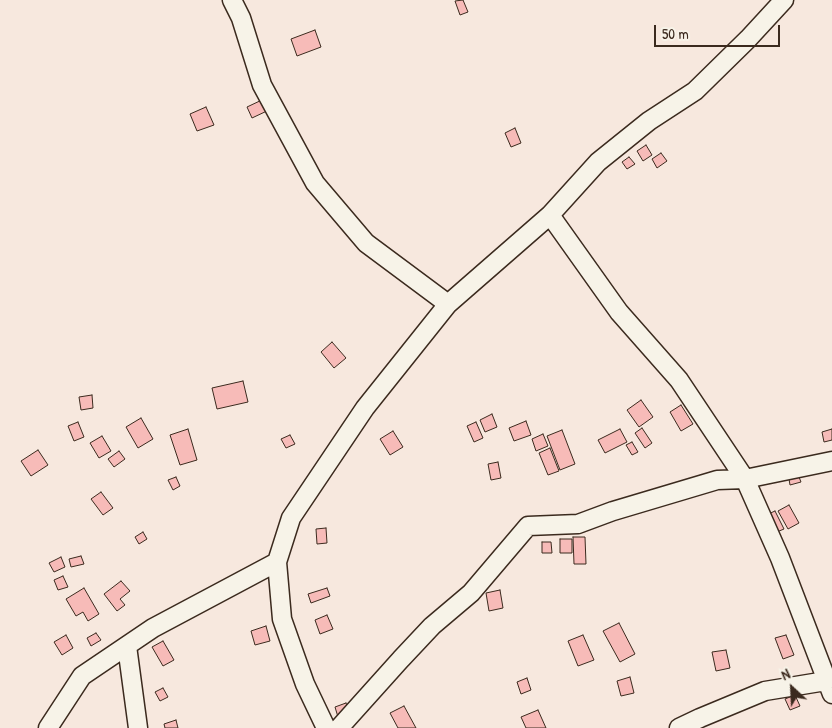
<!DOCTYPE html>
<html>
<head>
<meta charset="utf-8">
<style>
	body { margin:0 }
	#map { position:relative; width:832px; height:728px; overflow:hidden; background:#f7e8de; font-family:"Patrick Hand",sans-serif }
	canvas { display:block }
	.north { position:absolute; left:767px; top:663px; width:50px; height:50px; -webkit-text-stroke:4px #f7f3e8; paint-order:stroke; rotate:335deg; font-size:14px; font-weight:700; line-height:20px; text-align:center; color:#3b2a1e }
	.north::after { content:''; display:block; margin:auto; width:18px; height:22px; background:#3b2a1e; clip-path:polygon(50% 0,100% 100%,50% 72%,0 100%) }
	.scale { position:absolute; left:654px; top:25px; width:126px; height:22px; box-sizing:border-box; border:2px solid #3b2a1e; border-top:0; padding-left:6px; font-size:15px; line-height:18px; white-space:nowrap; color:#3b2a1e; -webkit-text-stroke:4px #f7f3e8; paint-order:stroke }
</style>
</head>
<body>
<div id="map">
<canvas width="832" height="728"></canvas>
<div class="north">N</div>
<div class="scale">50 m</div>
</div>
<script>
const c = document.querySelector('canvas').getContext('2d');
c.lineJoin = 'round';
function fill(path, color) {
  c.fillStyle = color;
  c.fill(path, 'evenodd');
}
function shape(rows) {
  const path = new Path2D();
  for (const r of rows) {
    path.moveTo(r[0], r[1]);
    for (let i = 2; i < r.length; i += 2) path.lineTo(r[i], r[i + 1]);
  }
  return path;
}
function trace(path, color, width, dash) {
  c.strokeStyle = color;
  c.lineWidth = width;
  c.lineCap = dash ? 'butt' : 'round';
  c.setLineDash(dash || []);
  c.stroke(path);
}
const building = shape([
	[463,0,468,12,460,15,455,1,463,0],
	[315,30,321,47,297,56,291,39,315,30],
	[264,99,269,110,252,118,247,107,264,99],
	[206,107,214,125,197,131,190,114,206,107],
	[515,128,521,143,511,147,505,133,515,128],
	[646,145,652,155,643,161,637,151,646,145],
	[661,153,667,161,657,168,652,159,661,153],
	[629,157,635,164,627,169,622,162,629,157],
	[332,342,346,358,334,368,321,352,332,342],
	[243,381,248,402,217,409,212,388,243,381],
	[92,395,93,408,81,410,79,397,92,395],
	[641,400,653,417,639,427,627,410,641,400],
	[681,405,693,424,681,431,670,412,681,405],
	[492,414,497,427,485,432,480,420,492,414],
	[141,418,153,439,138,448,126,427,141,418],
	[526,421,531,435,514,441,509,428,526,421],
	[78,422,84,437,74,441,68,426,78,422],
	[476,422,483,438,474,442,467,426,476,422],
	[642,428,652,443,645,448,635,433,642,428],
	[188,429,197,460,180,465,170,435,188,429],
	[620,429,627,442,605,453,598,440,620,429],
	[832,429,832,440,824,442,822,432,832,429],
	[562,430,575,464,560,470,547,436,562,430],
	[393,431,403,447,390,455,380,439,393,431],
	[543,434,548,446,536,451,532,439,543,434],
	[290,435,295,444,286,448,281,439,290,435],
	[102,436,111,451,99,458,90,443,102,436],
	[632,442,638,452,632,455,626,445,632,442],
	[550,448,559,471,548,475,539,453,550,448],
	[38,450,48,465,31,476,21,461,38,450],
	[119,451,125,459,114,467,108,459,119,451],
	[498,462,501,478,491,480,488,464,498,462],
	[176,477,180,486,173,490,168,480,176,477],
	[799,477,801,482,790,485,789,479,799,477],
	[101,492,113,508,103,515,91,499,101,492],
	[789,505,799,523,788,529,778,511,789,505],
	[775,511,784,529,772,534,764,516,775,511],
	[326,528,327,543,317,544,316,529,326,528],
	[143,532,147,539,139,544,135,537,143,532],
	[573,537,585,537,586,564,574,564,573,537],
	[560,539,572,539,572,553,560,553,560,539],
	[542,542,551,542,552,553,542,553,542,542],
	[81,556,84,564,71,567,69,559,81,556],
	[61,557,65,567,54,572,49,563,61,557],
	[63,576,68,587,58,590,54,580,63,576],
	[121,581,130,591,120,599,125,605,117,611,104,594,121,581],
	[84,588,99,614,88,621,83,612,76,616,66,599,84,588],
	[327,588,330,596,311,603,308,594,327,588],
	[500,590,503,608,489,611,486,593,500,590],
	[327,615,333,629,320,634,315,620,327,615],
	[619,623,635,654,620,662,603,631,619,623],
	[266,626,270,641,255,645,251,631,266,626],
	[96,633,101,640,91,646,87,638,96,633],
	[66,635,73,648,62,655,54,642,66,635],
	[583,635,594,660,578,666,568,641,583,635],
	[786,635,794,655,783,659,775,638,786,635],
	[163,641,174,660,163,666,152,647,163,641],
	[726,650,730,668,716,671,712,652,726,650],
	[630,677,634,693,621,696,617,681,630,677],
	[527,678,531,690,521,694,517,682,527,678],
	[163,688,168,697,160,701,155,692,163,688],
	[795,695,800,706,790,710,785,699,795,695],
	[346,703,350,713,338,717,335,707,346,703],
	[404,706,416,728,398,728,390,713,404,706],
	[538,710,546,728,526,728,521,717,538,710],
	[176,720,178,728,165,728,164,724,176,720]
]);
fill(building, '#f7bbb8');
trace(building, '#3b2a1e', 1);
const minor = shape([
	[232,0,241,18,262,85,315,183,366,243,448,304],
	[550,215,619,312,679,380,745,479,780,558,832,694],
	[127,646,138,728],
	[48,728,82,676,153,628,277,562],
	[326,728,305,684,282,619,277,562,291,518,365,408,448,304,550,215,598,162,649,121,695,91,748,39,784,0],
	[339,728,401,659,432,626,471,593,528,526,578,524,613,511,717,480,745,479,832,461],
	[679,728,700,718,765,691,826,681]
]);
trace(minor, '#3b2a1e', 21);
trace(minor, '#f7f3e8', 18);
</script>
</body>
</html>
